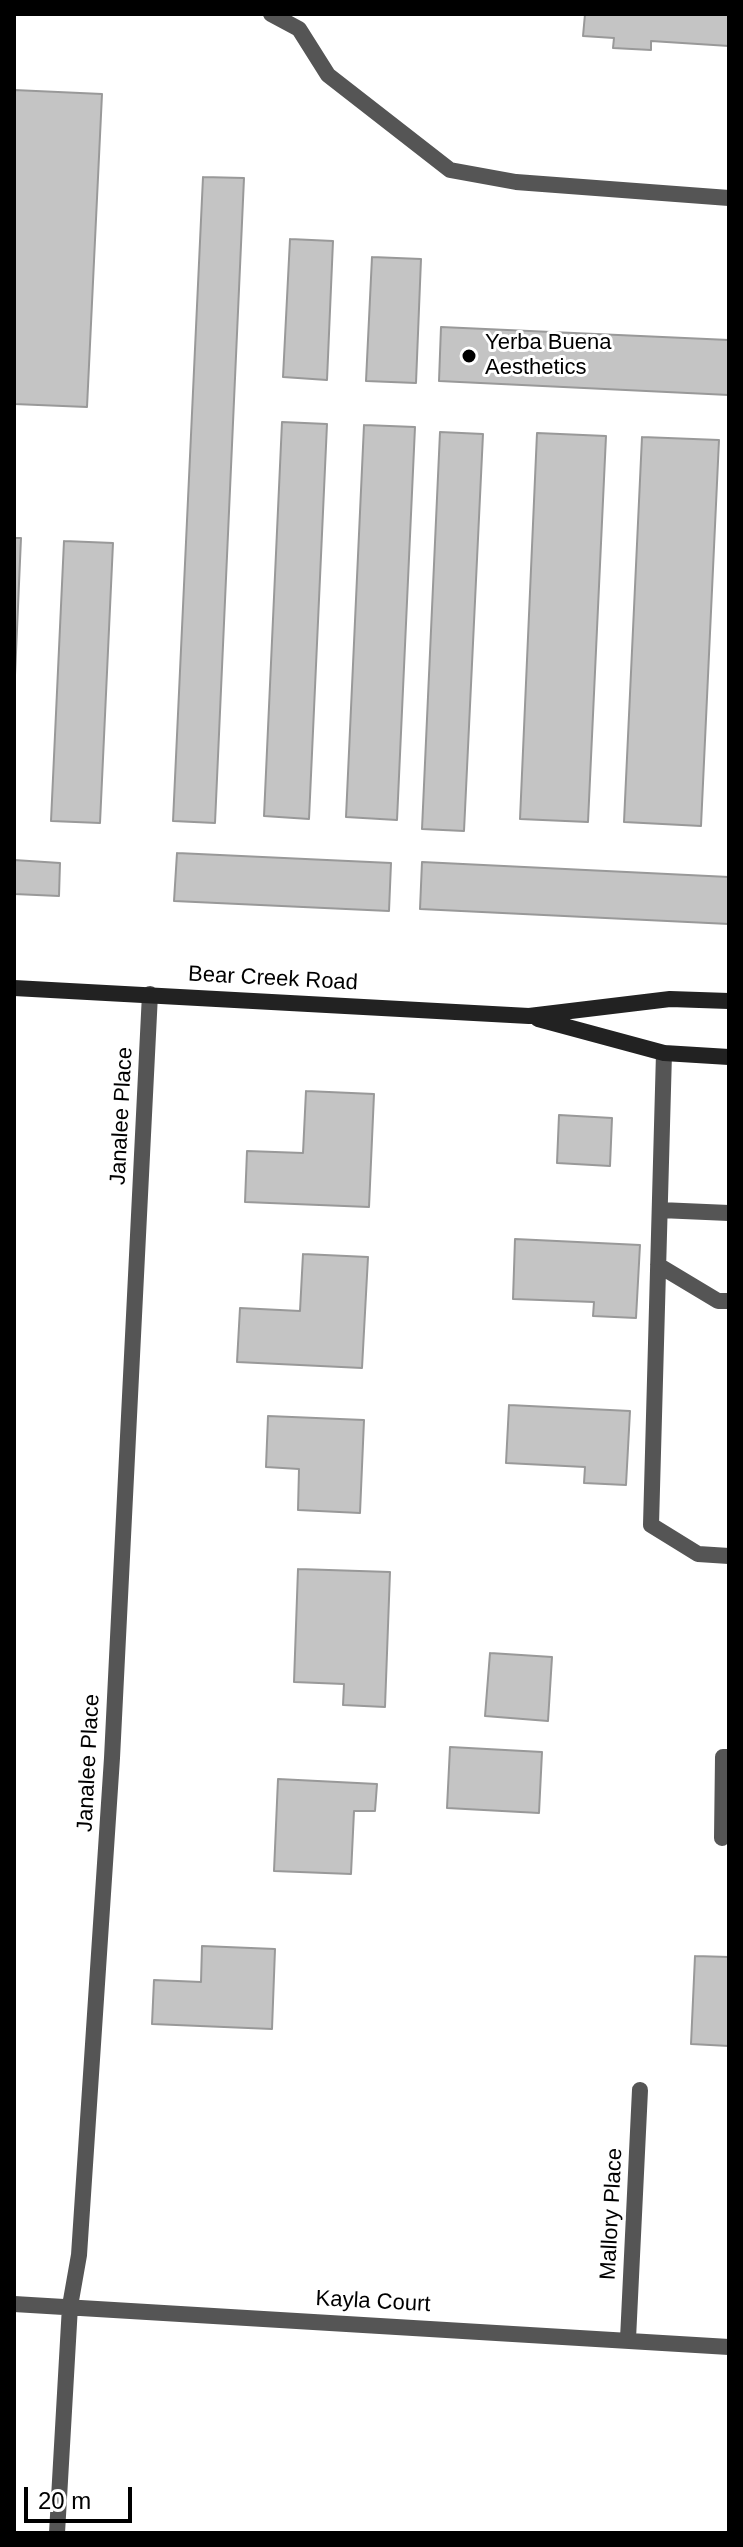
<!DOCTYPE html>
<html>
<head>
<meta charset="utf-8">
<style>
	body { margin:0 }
	#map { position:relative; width:743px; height:2547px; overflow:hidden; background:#fff; font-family:Arial,sans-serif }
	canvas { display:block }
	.frame { position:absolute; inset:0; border:16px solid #000; pointer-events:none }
	.scale { position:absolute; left:24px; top:2487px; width:108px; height:36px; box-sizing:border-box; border:4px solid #000; border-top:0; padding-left:10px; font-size:24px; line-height:28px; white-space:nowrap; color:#000; -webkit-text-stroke:6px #fff; paint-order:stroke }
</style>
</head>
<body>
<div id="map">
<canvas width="743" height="2547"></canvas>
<div class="frame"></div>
<div class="scale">20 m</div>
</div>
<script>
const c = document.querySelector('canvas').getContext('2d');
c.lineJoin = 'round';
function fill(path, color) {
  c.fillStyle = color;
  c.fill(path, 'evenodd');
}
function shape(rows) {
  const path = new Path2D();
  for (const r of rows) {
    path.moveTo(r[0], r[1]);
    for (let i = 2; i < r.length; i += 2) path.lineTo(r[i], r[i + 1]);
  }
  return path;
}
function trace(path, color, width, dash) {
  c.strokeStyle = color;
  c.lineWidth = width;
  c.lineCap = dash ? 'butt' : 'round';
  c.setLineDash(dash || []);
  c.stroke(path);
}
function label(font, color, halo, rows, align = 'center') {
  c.font = font + ' Arial,sans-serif';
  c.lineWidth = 6;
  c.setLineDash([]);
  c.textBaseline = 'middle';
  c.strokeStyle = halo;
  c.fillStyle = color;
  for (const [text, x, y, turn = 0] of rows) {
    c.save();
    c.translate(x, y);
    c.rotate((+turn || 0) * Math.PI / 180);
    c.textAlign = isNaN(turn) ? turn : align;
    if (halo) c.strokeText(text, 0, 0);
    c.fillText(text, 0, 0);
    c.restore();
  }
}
const building = shape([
	[585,14,729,14,729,46,651,41,651,50,613,48,614,38,583,36,585,14],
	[14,90,102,94,87,407,14,404,14,90],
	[203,177,244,178,215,823,173,821,203,177],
	[290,239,333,241,327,380,283,377,290,239],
	[372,257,421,259,416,383,366,381,372,257],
	[441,327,729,340,729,395,439,381,441,327],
	[282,422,327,424,309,819,264,816,282,422],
	[364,425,415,427,397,820,346,817,364,425],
	[440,432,483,434,464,831,422,829,440,432],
	[537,433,606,436,588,822,520,819,537,433],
	[642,437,719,440,701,826,624,822,642,437],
	[14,538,21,538,14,698,14,538],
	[64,541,113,543,100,823,51,821,64,541],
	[177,853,391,863,389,911,174,901,177,853],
	[14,860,60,863,59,896,14,894,14,860],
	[422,862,729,877,729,924,420,909,422,862],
	[306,1091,374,1094,369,1207,245,1202,247,1151,303,1153,306,1091],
	[559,1115,612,1118,610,1166,557,1163,559,1115],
	[515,1239,640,1245,636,1318,593,1316,594,1302,513,1299,515,1239],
	[303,1254,368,1257,362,1368,237,1362,240,1308,300,1311,303,1254],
	[509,1405,630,1411,626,1485,584,1483,585,1467,506,1463,509,1405],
	[268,1416,364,1420,360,1513,298,1510,299,1469,266,1467,268,1416],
	[298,1569,390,1572,385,1707,343,1705,344,1684,294,1682,298,1569],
	[490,1653,552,1657,548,1721,485,1716,490,1653],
	[450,1747,542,1752,539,1813,447,1808,450,1747],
	[278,1779,377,1784,375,1811,354,1811,351,1874,274,1871,278,1779],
	[202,1946,275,1949,272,2029,152,2024,154,1980,201,1982,202,1946],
	[695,1956,729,1957,729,2046,691,2044,695,1956]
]);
fill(building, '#c4c4c4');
trace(building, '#999', 2);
trace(shape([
	[664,1053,651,1525,698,1554,729,1556],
	[660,1210,729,1213],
	[658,1265,718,1301,729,1301],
	[722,1838,723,1757,729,1757]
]), '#555', 16);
trace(shape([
	[271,14,299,29,328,75,450,170,516,182,729,198],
	[14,2304,729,2347],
	[628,2339,640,2090],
	[57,2533,70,2306,79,2255,112,1758,150,994]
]), '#555', 16);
trace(shape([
	[14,988,529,1016,670,999,729,1001],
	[538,1019,664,1053,729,1057]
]), '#222', 16);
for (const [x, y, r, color] of [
	[469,356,8,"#000"]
]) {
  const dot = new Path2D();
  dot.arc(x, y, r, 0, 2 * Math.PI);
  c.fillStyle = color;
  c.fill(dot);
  trace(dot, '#fff', 3);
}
label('22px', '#000', '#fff', [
	["Yerba Buena",485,343],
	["Aesthetics",485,368]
], 'left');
label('22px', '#000', '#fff', [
	["Bear Creek Road",273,979,3],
	["Janalee Place",122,1116,-87],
	["Janalee Place",89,1763,-87],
	["Mallory Place",612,2214,-87],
	["Kayla Court",373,2302,3]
]);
</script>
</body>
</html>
